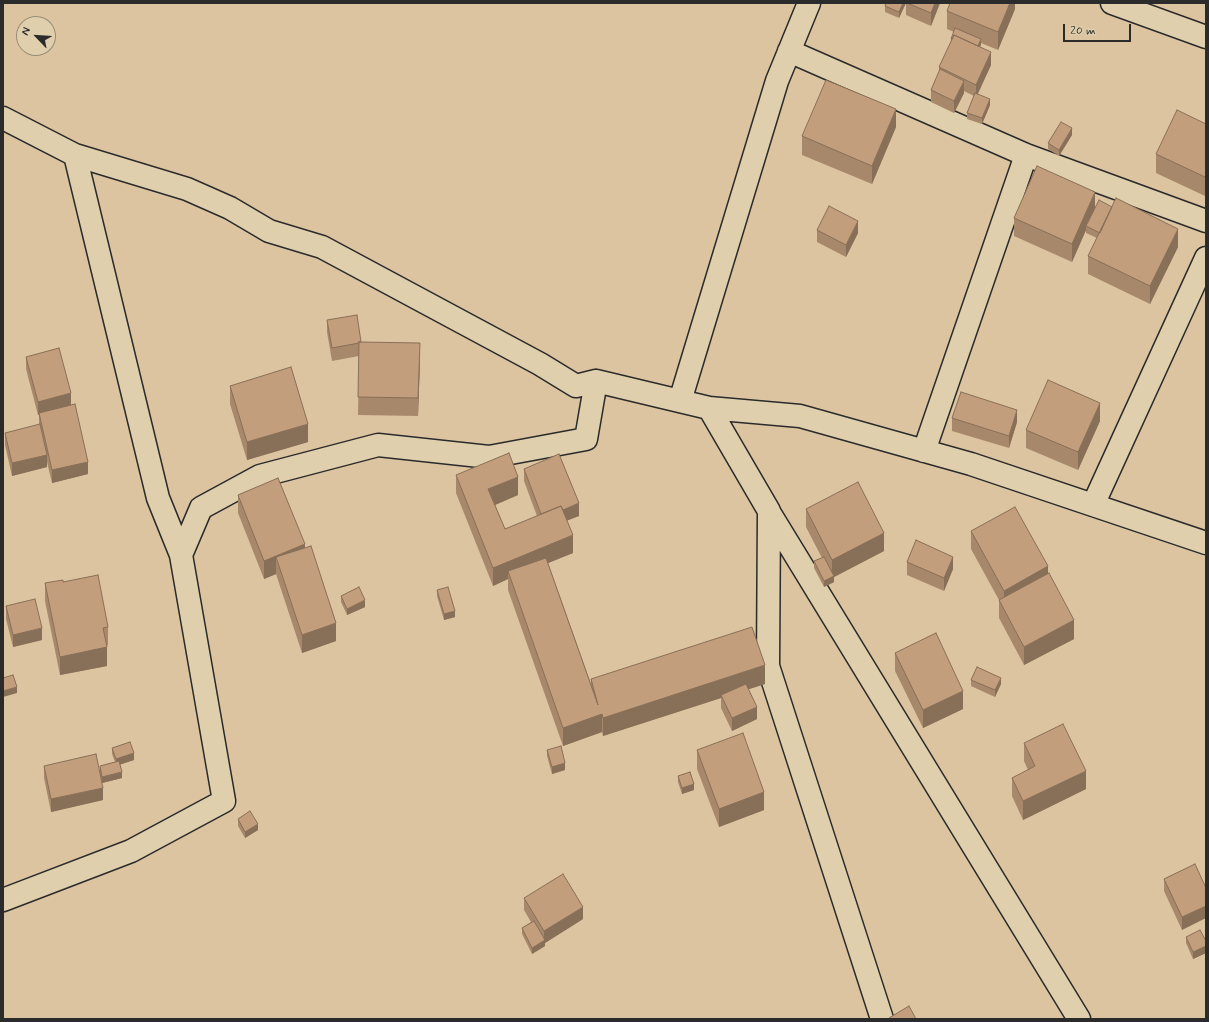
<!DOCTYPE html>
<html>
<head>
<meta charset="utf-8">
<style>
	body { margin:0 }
	#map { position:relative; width:1209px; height:1022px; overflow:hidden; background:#dcc4a0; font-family:Mynerve,sans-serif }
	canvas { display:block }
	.frame { position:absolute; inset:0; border:4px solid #2b2b2b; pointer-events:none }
	.north { position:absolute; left:16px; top:16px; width:40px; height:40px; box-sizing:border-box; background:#e0cfac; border:1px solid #988d78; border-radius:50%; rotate:295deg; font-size:11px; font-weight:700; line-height:16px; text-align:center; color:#2b2b2b }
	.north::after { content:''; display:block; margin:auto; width:14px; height:18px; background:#2b2b2b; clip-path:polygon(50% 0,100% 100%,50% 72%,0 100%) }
	.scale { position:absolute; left:1063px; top:24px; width:68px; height:18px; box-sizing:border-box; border:2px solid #2b2b2b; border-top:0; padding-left:5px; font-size:12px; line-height:14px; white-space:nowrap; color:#2b2b2b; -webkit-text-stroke:3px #e0cfac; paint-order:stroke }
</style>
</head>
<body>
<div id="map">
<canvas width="1209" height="1022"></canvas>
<div class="frame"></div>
<div class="north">N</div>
<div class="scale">20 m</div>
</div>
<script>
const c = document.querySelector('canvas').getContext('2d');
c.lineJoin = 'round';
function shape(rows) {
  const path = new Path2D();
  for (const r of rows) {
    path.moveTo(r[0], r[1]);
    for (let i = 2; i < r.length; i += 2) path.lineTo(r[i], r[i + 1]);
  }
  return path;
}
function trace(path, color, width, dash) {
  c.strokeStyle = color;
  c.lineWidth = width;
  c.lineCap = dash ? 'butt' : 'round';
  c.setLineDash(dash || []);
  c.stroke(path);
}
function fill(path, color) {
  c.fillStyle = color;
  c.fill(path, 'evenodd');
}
const minor = shape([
	[1112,3,1206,37],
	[789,51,1026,155,1206,221],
	[3,118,75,155,187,189,230,208,269,231,322,247,540,364,576,386,596,381,709,408,769,511,768,666,882,1019],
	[680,401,777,81,809,3],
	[709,408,800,416,971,464,1206,543],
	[924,451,1026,155],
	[1093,505,1206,258],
	[769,512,1079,1019],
	[181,555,201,508,260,476,378,445,489,457,586,439,596,381],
	[3,900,131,851,224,801,181,555,158,498,75,155]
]);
trace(minor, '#2b2b2b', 25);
trace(minor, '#e0cfac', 22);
fill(shape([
	[906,3,899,18,885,12,885,6],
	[906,3,940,3,931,26,906,15],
	[1015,3,1015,9,998,50,981,43,980,47,991,65,978,94,990,105,982,124,967,119,967,113,974,96,964,91,964,93,954,113,931,102,931,90,939,73,939,67,951,42,951,39,954,32,947,29,947,11],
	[1206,124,1205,196,1156,173,1156,154],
	[896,127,872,184,802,155,802,136],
	[1072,135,1059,156,1048,149,1048,143],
	[1095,208,1178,247,1150,304,1088,274,1088,256,1097,238,1086,233,1086,230,1072,262,1014,236,1014,218],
	[817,230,858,233,846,257,817,242],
	[327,320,361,342,420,361,418,416,358,415,359,356,332,361,327,332],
	[26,357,71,405,88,474,52,483,47,462,47,467,12,476,5,445,5,433,39,425,39,414,38,415,26,369],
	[230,386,308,442,247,460,230,404],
	[952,418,1017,422,1009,448,952,431],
	[1100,421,1078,470,1026,448,1026,430],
	[524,469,579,516,567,520,573,553,548,563,591,684,591,679,765,684,748,689,757,719,732,731,721,708,721,698,603,736,602,732,563,746,508,590,508,579,493,586,456,493,456,475,518,495,495,505,505,529,537,516,524,481],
	[238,495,305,548,336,641,302,653,276,574,264,579,238,513],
	[806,509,884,551,834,577,834,582,824,587,814,568,814,561,822,558,806,527],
	[971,531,1048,574,1074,639,1024,665,999,618,999,600,971,549],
	[907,562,953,569,944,591,907,575],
	[63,582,108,627,108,645,106,645,107,666,60,675,45,601,45,583],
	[437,590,455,617,444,620,437,596],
	[341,596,365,607,347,615,341,602],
	[6,606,42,640,13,647,6,619],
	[895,653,963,709,923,728,895,671],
	[971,680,1001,684,995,697,971,686],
	[1024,743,1086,789,1023,820,1012,796,1012,778,1028,770,1024,761],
	[112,748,134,760,120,764,122,778,102,783,103,800,51,812,44,778,44,766,100,770,100,766,115,762,112,754],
	[547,750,565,770,552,774,547,756],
	[697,750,764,810,719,827,697,769],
	[678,776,694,790,682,794,678,782],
	[238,819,258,830,245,838,238,826],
	[1195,864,1182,930,1164,891,1164,879],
	[524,898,583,919,545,943,545,946,532,954,522,934,522,928,531,922,524,910],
	[1186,937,1206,941,1206,953,1193,959,1186,943]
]), '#a8886b');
fill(shape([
	[903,3,906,3,899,18,899,12],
	[935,3,940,3,931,26,931,13],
	[1010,3,1015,3,1015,9,998,50,998,32],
	[981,39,981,45,976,56,976,49],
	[991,52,991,65,976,97,976,85],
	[964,81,964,93,954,113,954,101],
	[990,99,990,105,982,124,982,118],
	[896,109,896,127,872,184,872,166],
	[1072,128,1072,135,1059,156,1059,150],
	[1206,175,1206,193,1205,196,1205,177],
	[1095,192,1095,210,1086,226,1086,230,1072,262,1072,244],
	[858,221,858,233,846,257,846,245],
	[1178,229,1178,247,1150,304,1150,286],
	[420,343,420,361,418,416,418,398],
	[71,393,71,406,38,415,38,402],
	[1100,403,1100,421,1078,470,1078,452],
	[1017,410,1017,422,1009,448,1009,436],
	[308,424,308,442,247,460,247,442],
	[47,455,47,467,12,476,12,463],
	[88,462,88,474,52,483,52,470],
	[518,477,518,495,488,508,488,489],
	[579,503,579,516,543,530,543,518],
	[884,533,884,551,834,577,834,582,824,587,824,581,832,577,832,560],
	[573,535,573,553,511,578,508,571,508,579,493,586,493,568],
	[305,544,305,562,276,557,276,574,264,579,264,561],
	[953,557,953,569,944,591,944,578],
	[1048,566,1048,585,1004,609,1004,591],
	[365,600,365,607,347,615,347,609],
	[455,611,455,617,444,620,444,614],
	[1074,620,1074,639,1024,665,1024,647],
	[336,623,336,641,302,653,302,635],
	[42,628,42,640,13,647,13,635],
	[107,647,107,666,60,675,60,657],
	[765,665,765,684,722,698,721,695,721,698,603,736,603,718],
	[1001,678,1001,684,995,697,995,690],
	[17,687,17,693,3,697,3,691],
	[963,691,963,709,923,728,923,710],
	[757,707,757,719,732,731,732,718],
	[602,714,602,732,563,746,563,728],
	[134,753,134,760,116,766,116,759],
	[565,763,565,770,552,774,552,767],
	[1086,771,1086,789,1023,820,1023,801],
	[122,772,122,778,102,783,102,777],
	[694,784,694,790,682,794,682,788],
	[103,788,103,800,51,812,51,799],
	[764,792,764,810,719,827,719,809],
	[258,824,258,830,245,838,245,832],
	[1206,906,1206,918,1182,930,1182,917],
	[583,907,583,919,545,943,545,946,532,954,532,948,544,941,544,931],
	[1206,946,1206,953,1193,959,1193,952]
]), '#886f57');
const building = shape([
	[886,3,903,3,899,12,885,6,886,3],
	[907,3,935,3,931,13,907,3],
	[950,3,1010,3,998,32,947,11,950,3],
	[955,28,981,39,978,46,954,35,952,39,951,39,955,28],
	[954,35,991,52,976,85,939,67,954,35],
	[940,69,964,81,954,101,931,90,940,69],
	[826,80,896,109,872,166,802,136,826,80],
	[975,93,990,99,982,118,967,113,975,93],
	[1177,110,1206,124,1206,175,1205,177,1156,154,1177,110],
	[1061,122,1072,128,1059,150,1048,143,1061,122],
	[1037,166,1095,192,1072,244,1014,218,1037,166],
	[1116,198,1178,229,1150,286,1088,256,1116,198],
	[1099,200,1112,207,1100,233,1086,226,1099,200],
	[829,206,858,221,846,245,817,230,829,206],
	[357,315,361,342,359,342,359,343,332,348,327,320,357,315],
	[359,342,420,343,418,398,358,397,359,342],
	[59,348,71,393,38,402,26,357,59,348],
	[291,367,308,424,247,442,230,386,291,367],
	[1048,380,1100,403,1078,452,1026,430,1048,380],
	[961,392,1017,410,1009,436,952,418,961,392],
	[75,404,88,462,52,470,39,413,75,404],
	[40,424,47,455,12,463,5,433,40,424],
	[509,453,518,477,488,489,505,529,561,506,573,535,493,568,456,475,509,453],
	[559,454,579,503,563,510,561,506,541,514,524,469,559,454],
	[278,478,305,544,264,561,238,495,278,478],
	[858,482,884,533,832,560,806,509,858,482],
	[1015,507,1048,566,1004,591,971,531,1015,507],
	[916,540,953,557,944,578,907,562,916,540],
	[311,546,336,623,302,635,276,557,311,546],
	[824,557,834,576,824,581,814,561,824,557],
	[546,558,598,705,591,679,752,627,765,665,603,718,602,714,563,728,508,571,546,558],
	[1049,573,1074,620,1024,647,999,600,1049,573],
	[98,575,108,627,103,628,107,647,60,657,45,583,63,580,63,582,98,575],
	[359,587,365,600,347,609,341,596,359,587],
	[448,587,455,611,444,614,437,590,448,587],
	[35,599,42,628,13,635,6,606,35,599],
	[936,633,963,691,923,710,895,653,936,633],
	[977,667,1001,678,995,690,971,680,977,667],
	[13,675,17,687,3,691,3,678,13,675],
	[746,684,757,707,732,718,721,695,746,684],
	[1063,724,1086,771,1023,801,1012,778,1035,766,1024,743,1063,724],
	[743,733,764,792,719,809,697,750,743,733],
	[130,742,134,753,116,759,112,748,130,742],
	[561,746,565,763,552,767,547,750,561,746],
	[96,754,103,788,51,799,44,766,96,754],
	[119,761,122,772,102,777,100,766,119,761],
	[690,772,694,784,682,788,678,776,690,772],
	[250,811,258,824,245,832,238,819,250,811],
	[1195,864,1206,888,1206,906,1182,917,1164,879,1195,864],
	[563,874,583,907,544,931,524,898,563,874],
	[534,921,545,940,532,948,522,928,534,921],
	[1200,930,1206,941,1206,946,1193,952,1186,937,1200,930],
	[909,1006,916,1019,889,1019,889,1018,909,1006]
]);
fill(building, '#c39e7c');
trace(building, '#886f57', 1);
</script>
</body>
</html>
